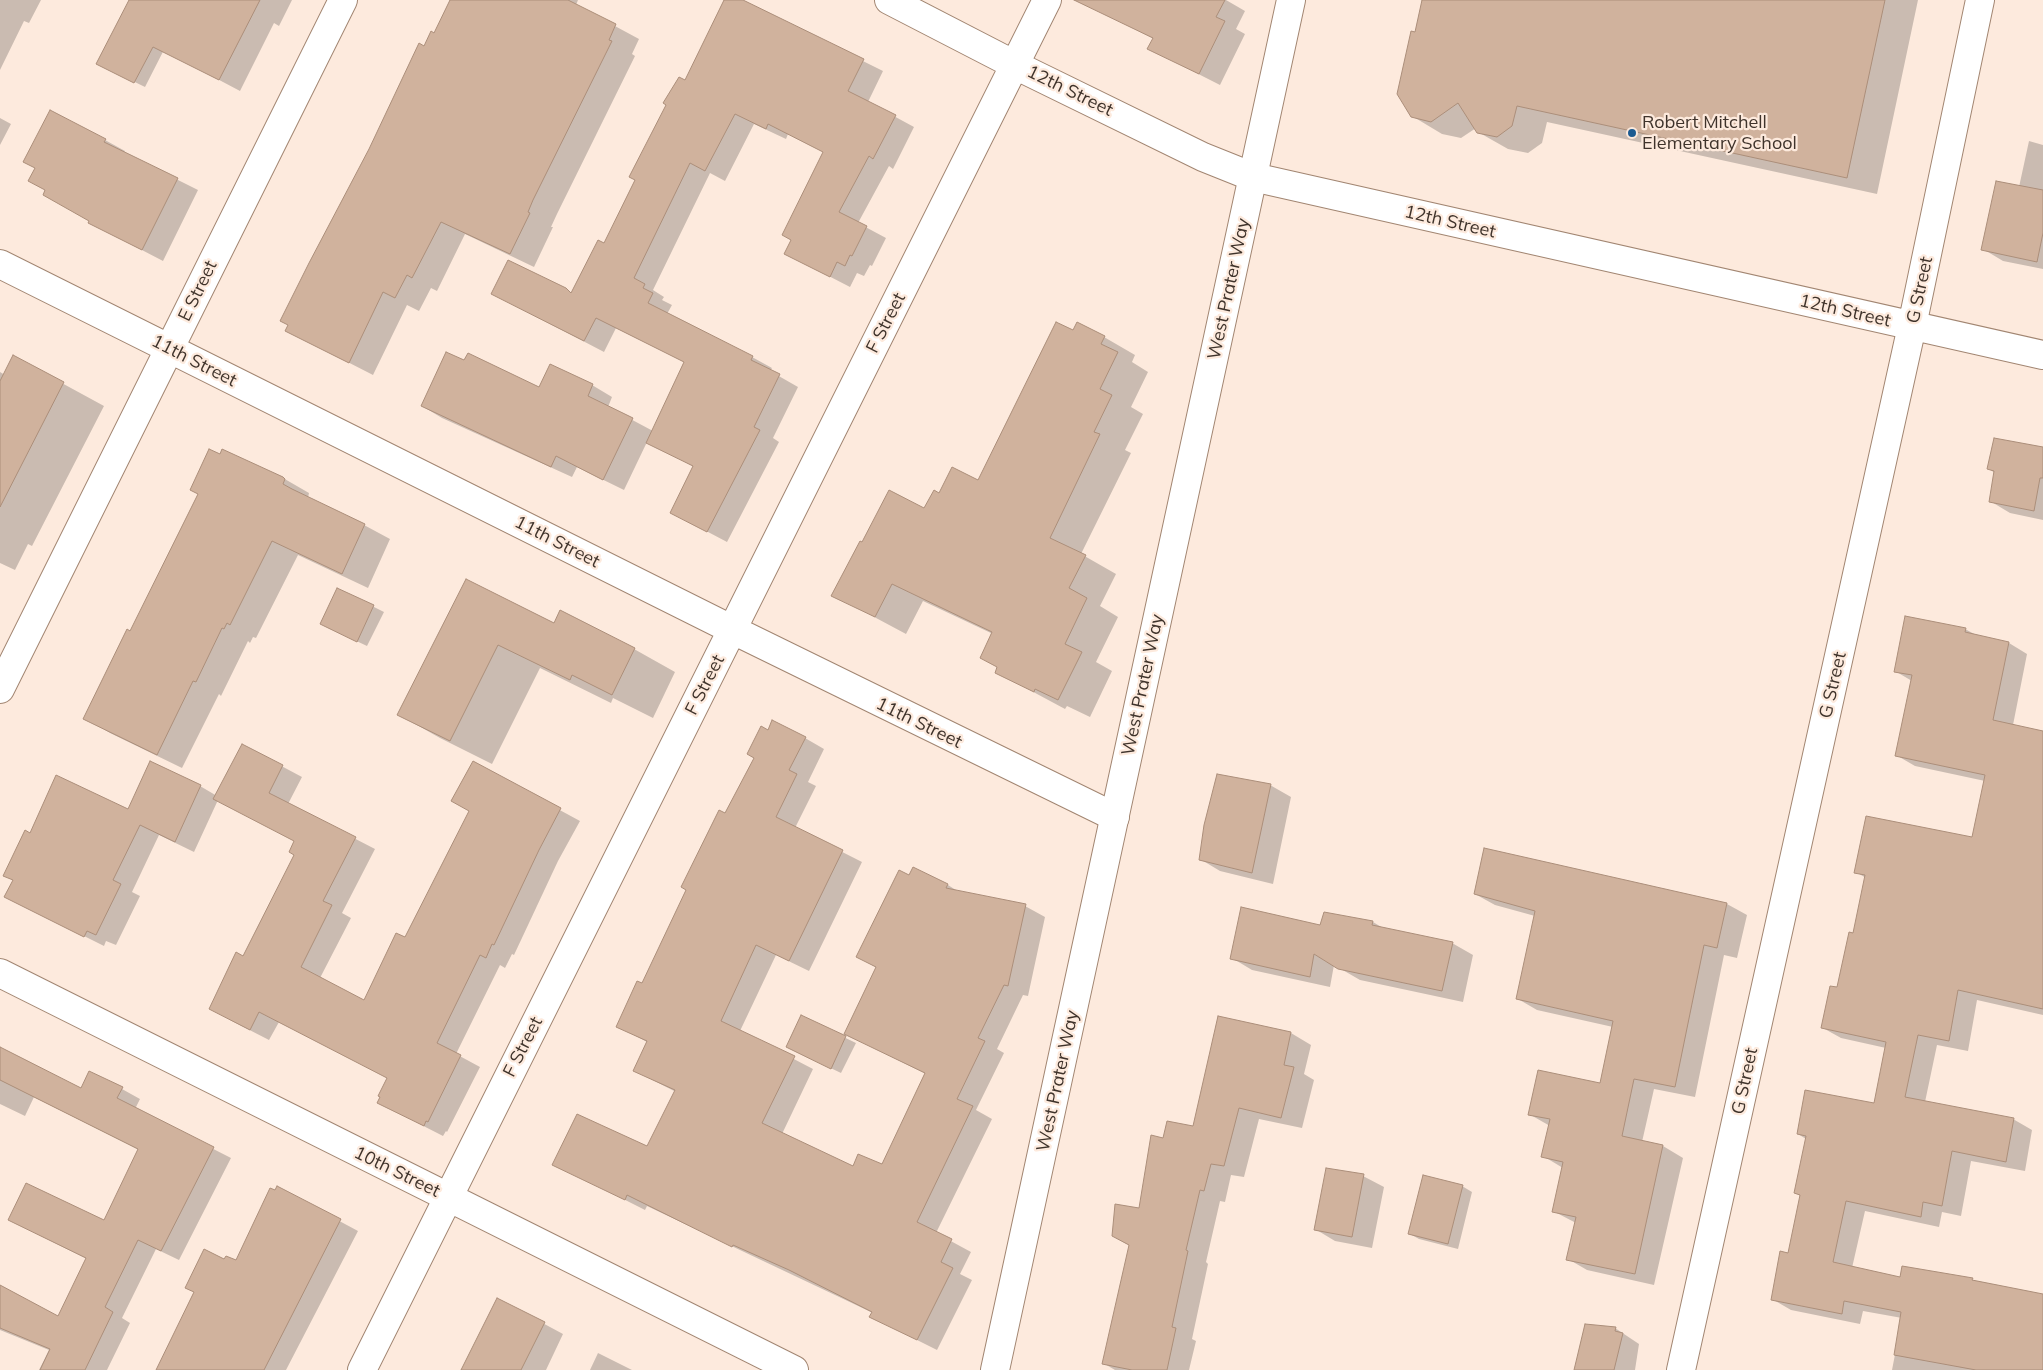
<!DOCTYPE html>
<html>
<head>
<meta charset="utf-8">
<style>
	body { margin:0 }
	canvas { display:block; background:#fdeadd }
</style>
</head>
<body>
<canvas width="2043" height="1370"></canvas>
<script>
const c = document.querySelector('canvas').getContext('2d');
c.lineJoin = 'round';
function fill(path, color) {
  c.fillStyle = color;
  c.fill(path, 'evenodd');
}
function shape(rows) {
  const path = new Path2D();
  for (const r of rows) {
    path.moveTo(r[0], r[1]);
    for (let i = 2; i < r.length; i += 2) path.lineTo(r[i], r[i + 1]);
  }
  return path;
}
function trace(path, color, width, dash) {
  c.strokeStyle = color;
  c.lineWidth = width;
  c.lineCap = dash ? 'butt' : 'round';
  c.setLineDash(dash || []);
  c.stroke(path);
}
function label(font, color, halo, rows, align = 'center') {
  c.font = font + ' Mulish,sans-serif';
  c.lineWidth = 4.5;
  c.setLineDash([]);
  c.textBaseline = 'middle';
  c.strokeStyle = halo;
  c.fillStyle = color;
  for (const [text, x, y, turn = 0] of rows) {
    c.save();
    c.translate(x, y);
    c.rotate((+turn || 0) * Math.PI / 180);
    c.textAlign = isNaN(turn) ? turn : align;
    if (halo) c.strokeText(text, 0, 0);
    c.fillText(text, 0, 0);
    c.restore();
  }
}
fill(shape([
	[0,0,41,0,29,23,24,21,0,70],
	[218,0,292,0,279,26,274,23,240,91,172,55],
	[451,0,578,0,576,5,639,39,632,54,635,56,557,214,551,227,553,227,534,267,465,234,437,291,431,288,419,311,407,305,373,375,287,331,425,47,434,34],
	[725,0,740,0,883,71,868,102,914,127,893,169,889,166,858,223,886,238,872,266,870,265,864,276,857,273,850,287,786,254,792,240,824,152,788,134,786,139,754,124,725,181,710,173,653,290,664,297,662,300,672,305,667,314,752,357,772,368,770,371,798,387,773,438,779,442,727,542,691,523,694,467,647,442,624,490,577,467,572,477,442,418,422,406,539,389,592,385,612,397,608,407,653,431,685,362,616,328,604,352,493,294,565,289,572,293,605,245],
	[1124,0,1226,0,1245,11,1236,29,1245,34,1220,85,1149,49,1154,39,1115,19],
	[1423,0,1918,0,1877,194,1547,122,1542,143,1528,153,1508,149,1478,132,1476,128,1461,138,1442,134,1412,116,1416,34],
	[170,38,145,87,108,69],
	[0,118,11,124,0,145],
	[105,140,125,151,124,153,198,190,163,261,90,223,91,221,46,190,36,168],
	[2029,141,2043,145,2043,269,2003,261,1983,249,2019,187],
	[1074,332,1104,337,1135,355,1132,362,1148,372,1131,407,1143,414,1125,450,1131,453,1081,554,1116,574,1100,606,1118,617,1096,662,1112,671,1090,717,1067,706,1065,709,996,672,998,668,993,634,923,601,906,634,833,595,863,544,925,510,939,495,979,481],
	[14,357,104,406,32,546,28,544,15,570,0,563,0,372,5,375],
	[2043,449,2043,520,2010,513,1990,501,1995,473,1989,469],
	[283,478,309,493,308,498,364,525,390,539,368,588,298,555,256,638,253,637,250,643,248,641,221,696,219,694,182,768,110,733,85,718,131,632],
	[466,580,555,625,634,649,675,672,653,718,613,698,611,703,540,668,492,764,440,738,399,715],
	[338,589,384,612,367,646,331,629],
	[1965,629,1978,636,2009,643,2027,654,2013,725,2043,732,2043,1015,1977,1000,1968,1051,1937,1045,1925,1102,2013,1119,2032,1130,2025,1171,1971,1161,1961,1216,1942,1212,1939,1227,1865,1211,1852,1268,1901,1278,1972,1280,2043,1296,2043,1370,1892,1370,1902,1318,1863,1311,1860,1324,1791,1310,1772,1299,1789,1254,1801,1196,1795,1193,1806,1139,1798,1134,1875,1104,1886,1048,1841,1038,1823,1028,1838,989,1854,934,1866,878,1856,872,1973,839,1985,781,1915,766,1896,755,1912,681,1895,671],
	[768,732,805,738,824,749,808,782,816,786,795,828,862,862,809,971,776,955,740,1031,813,1069,782,1134,854,1167,882,1165,926,1074,846,1034,877,968,858,957,909,877,948,885,959,892,1025,906,1045,917,1028,996,1023,995,997,1049,1004,1053,976,1110,992,1119,936,1233,971,1252,960,1274,972,1280,937,1350,871,1317,873,1313,647,1206,645,1210,554,1164,648,1148,676,1092,635,1071,647,1042,617,1026,642,985],
	[242,745,302,777,288,804,375,849,342,913,351,918,320,978,365,1001,406,939,470,811,473,763,580,821,558,861,514,955,512,954,505,968,500,965,456,1054,480,1067,447,1132,446,1131,443,1136,398,1113,388,1078,279,1022,269,1040,230,1020,244,957,295,855,296,841,218,800,194,852,159,835,132,892,140,896,116,945,106,941,104,946,6,897,14,880,30,834,128,811,200,786,217,796],
	[1270,785,1291,797,1273,884,1220,871,1200,859],
	[1485,849,1727,904,1747,915,1737,958,1724,955,1695,1097,1654,1089,1642,1142,1663,1146,1683,1158,1654,1285,1587,1270,1568,1259,1576,1223,1553,1211,1563,1168,1543,1156,1550,1126,1529,1114,1601,1085,1613,1027,1537,1010,1518,999,1535,916,1495,905,1475,894],
	[1373,922,1383,928,1452,943,1473,955,1463,1002,1360,980,1334,965,1330,987,1252,970,1232,958,1321,927],
	[802,1017,856,1043,841,1073,797,1052],
	[1291,1033,1311,1045,1304,1074,1314,1080,1302,1128,1259,1119,1244,1177,1231,1175,1225,1202,1220,1201,1206,1262,1208,1264,1192,1339,1196,1341,1189,1370,1115,1370,1103,1363,1130,1246,1113,1236,1140,1209,1164,1140,1194,1128],
	[0,1049,82,1089,122,1089,140,1099,135,1109,231,1158,179,1260,156,1249,122,1318,130,1323,107,1370,39,1370,49,1350,0,1330,0,1286,58,1318,87,1259,27,1229,104,1222,139,1150,34,1097,25,1116,0,1104],
	[1363,1176,1384,1187,1372,1248,1335,1241,1315,1229],
	[1462,1186,1472,1192,1458,1249,1419,1239,1410,1234],
	[278,1188,358,1231,286,1370,158,1370,225,1261,236,1262],
	[498,1299,563,1334,546,1370,460,1370,462,1369],
	[1615,1328,1639,1344,1635,1370,1575,1370],
	[598,1353,632,1370,590,1370]
]), '#0003');
const building = shape([
	[129,0,260,0,219,80,153,47,134,83,96,64,129,0],
	[450,0,568,0,616,24,609,40,612,41,533,200,528,212,530,213,510,254,441,222,412,278,407,275,395,298,383,292,349,363,285,331,288,325,280,321,309,263,369,149,419,43,424,46,431,31,434,33,450,0],
	[724,0,743,0,864,59,848,91,896,115,873,159,869,156,839,212,867,226,852,256,850,255,845,266,837,262,830,277,784,254,791,240,782,235,823,152,768,124,766,129,735,114,705,171,690,163,634,278,645,284,643,288,653,293,648,303,753,356,751,360,780,374,754,427,760,430,707,532,670,513,693,466,646,443,684,362,596,318,584,341,491,294,508,260,566,288,571,293,598,240,604,243,635,180,629,177,666,105,663,103,679,77,685,80,724,0],
	[1074,0,1225,0,1216,17,1225,21,1199,74,1147,49,1153,38,1074,0],
	[1422,0,1885,0,1847,178,1517,106,1512,126,1497,137,1477,133,1458,103,1431,122,1411,117,1397,94,1411,31,1415,32,1422,0],
	[50,110,106,139,104,142,178,178,142,250,88,223,89,221,43,195,45,190,28,181,35,168,23,162,50,110],
	[1996,181,2043,190,2043,233,2037,262,1981,250,1996,181],
	[1056,322,1073,330,1077,322,1105,336,1101,344,1118,352,1100,389,1112,395,1094,432,1100,434,1050,538,1086,555,1069,588,1087,598,1065,644,1082,652,1058,700,1035,689,1034,692,995,673,997,667,980,658,992,632,892,584,875,617,831,596,860,541,862,542,889,490,924,508,934,490,939,493,952,467,978,480,1056,322],
	[446,352,464,360,468,353,539,387,550,364,593,384,588,396,633,418,603,480,556,456,551,467,421,406,446,352],
	[13,355,64,382,0,507,0,381,13,355],
	[1994,438,2043,447,2043,478,2040,478,2034,511,1989,502,1994,471,1987,469,1994,438],
	[209,449,220,454,222,449,283,477,285,479,283,484,292,489,365,524,342,574,272,541,230,625,227,623,224,629,222,628,196,682,193,681,157,755,83,719,127,629,130,631,198,494,190,490,209,449],
	[466,579,554,623,560,610,635,648,612,695,572,675,570,680,498,645,450,741,397,715,466,579],
	[337,588,374,605,357,642,320,624,337,588],
	[1905,616,1966,628,1965,632,2009,642,1993,720,2043,731,2043,1009,1958,990,1949,1041,1918,1035,1905,1097,2014,1118,2006,1162,1952,1151,1942,1206,1923,1202,1921,1217,1846,1201,1833,1262,1900,1277,1902,1266,1973,1278,1972,1280,2043,1294,2043,1370,1976,1370,1894,1355,1901,1312,1844,1301,1842,1314,1771,1300,1780,1251,1788,1253,1800,1195,1794,1193,1806,1136,1797,1134,1805,1090,1874,1103,1886,1042,1821,1028,1830,986,1837,987,1849,932,1853,933,1865,875,1854,873,1866,816,1972,837,1985,775,1895,756,1912,675,1894,672,1905,616],
	[772,720,806,737,789,770,797,774,776,817,843,850,789,961,756,945,721,1021,795,1056,762,1123,853,1166,858,1154,882,1164,925,1073,844,1034,876,967,856,957,899,870,909,875,913,867,948,884,946,888,1026,904,1008,986,1004,985,978,1038,985,1041,957,1099,973,1106,917,1222,952,1239,941,1262,953,1268,917,1340,869,1317,872,1312,789,1270,733,1245,732,1247,627,1195,625,1200,552,1165,577,1114,647,1146,675,1090,633,1071,647,1041,616,1027,637,981,642,983,686,890,681,887,719,810,725,813,754,758,747,754,761,726,768,730,772,720],
	[242,744,283,765,269,793,356,837,323,901,332,905,301,967,364,1000,396,933,405,937,469,811,451,801,473,761,561,808,539,850,494,945,492,944,486,958,480,955,437,1043,461,1055,428,1122,426,1121,424,1126,377,1103,380,1097,378,1096,387,1078,259,1012,250,1030,209,1009,236,952,243,956,294,855,289,852,294,841,213,799,242,744],
	[150,761,201,785,175,842,140,825,113,880,121,884,96,935,87,931,84,937,4,897,13,880,3,876,25,830,30,833,56,775,128,809,150,761],
	[1217,774,1271,784,1252,873,1199,860,1204,825,1217,774],
	[1484,848,1727,903,1717,948,1704,945,1675,1087,1634,1079,1622,1136,1663,1145,1635,1274,1566,1260,1576,1217,1552,1212,1563,1162,1541,1157,1550,1119,1528,1115,1538,1070,1600,1083,1613,1021,1516,999,1535,911,1474,894,1484,848],
	[1241,907,1320,925,1324,912,1373,921,1372,925,1453,942,1442,991,1338,969,1314,954,1310,977,1230,959,1241,907],
	[801,1015,846,1036,831,1069,786,1047,801,1015],
	[1218,1016,1291,1032,1284,1065,1294,1067,1281,1118,1239,1108,1224,1166,1211,1164,1204,1191,1200,1190,1186,1250,1188,1251,1172,1327,1176,1328,1167,1370,1132,1370,1102,1364,1129,1245,1112,1236,1115,1204,1139,1208,1151,1135,1163,1138,1167,1121,1193,1126,1218,1016],
	[0,1047,81,1088,89,1071,123,1087,117,1098,214,1147,161,1251,138,1240,105,1307,113,1312,85,1370,40,1370,50,1349,0,1328,0,1285,58,1316,86,1258,8,1220,26,1183,104,1220,138,1149,0,1080,0,1047],
	[1326,1168,1364,1174,1352,1237,1314,1230,1326,1168],
	[1423,1175,1463,1185,1448,1244,1408,1234,1423,1175],
	[277,1186,341,1219,264,1370,156,1370,194,1292,185,1288,204,1249,224,1259,226,1256,236,1260,270,1188,275,1190,277,1186],
	[497,1298,545,1322,521,1370,461,1370,497,1298],
	[1585,1324,1616,1327,1615,1331,1623,1333,1614,1370,1574,1370,1585,1324]
]);
fill(building, '#d0b29d');
trace(building, '#ab8e7a', 1);
const minor = shape([
	[889,0,1015,65,1203,157,1253,177,2043,355],
	[0,264,733,630,1115,817],
	[0,689,343,0],
	[0,973,794,1370],
	[362,1370,1047,0],
	[1681,1370,1912,326,1980,0]
]);
const secondary = shape([
	[995,1370,1291,0]
]);
trace(minor, '#a28672', 30);
trace(secondary, '#a28672', 30);
trace(minor, '#fff', 28);
trace(secondary, '#fff', 28);
for (const [x, y, r, color] of [
	[1632,133,5,"#1c5b91"]
]) {
  const dot = new Path2D();
  dot.arc(x, y, r, 0, 2 * Math.PI);
  c.fillStyle = color;
  c.fill(dot);
  trace(dot, '#fdeadd', 2);
}
label('18px', '#3f332b', '#fdeadd', [
	["12th Street",1070,91,26],
	["12th Street",1450,222,13],
	["West Prater Way",1229,289,-78],
	["G Street",1920,290,-78],
	["E Street",198,291,-64],
	["12th Street",1845,311,13],
	["F Street",886,323,-63],
	["11th Street",194,361,27],
	["11th Street",557,542,27],
	["F Street",705,685,-63],
	["West Prater Way",1143,685,-78],
	["G Street",1833,685,-77],
	["11th Street",919,723,26],
	["F Street",523,1047,-63],
	["West Prater Way",1058,1081,-78],
	["G Street",1745,1081,-78],
	["10th Street",397,1172,26]
]);
label('18px', '#3f332b', '#fdeadd', [
	["Robert Mitchell",1642,123],
	["Elementary School",1642,144]
], 'left');
</script>
</body>
</html>
